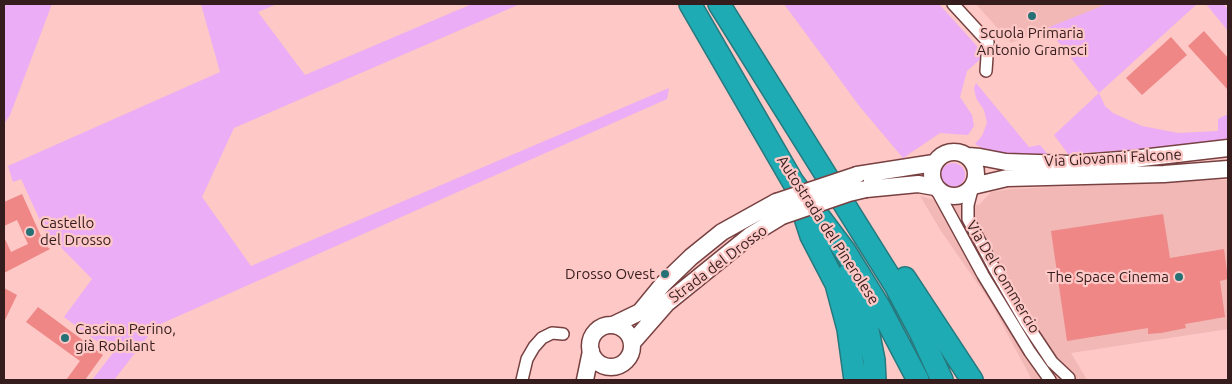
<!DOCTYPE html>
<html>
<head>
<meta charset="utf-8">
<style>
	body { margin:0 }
	#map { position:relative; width:1232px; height:384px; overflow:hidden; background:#fdc8c6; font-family:Ubuntu,sans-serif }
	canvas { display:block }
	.frame { position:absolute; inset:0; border:5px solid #341d1c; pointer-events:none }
</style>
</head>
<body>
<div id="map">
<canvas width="1232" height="384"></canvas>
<div class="frame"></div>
</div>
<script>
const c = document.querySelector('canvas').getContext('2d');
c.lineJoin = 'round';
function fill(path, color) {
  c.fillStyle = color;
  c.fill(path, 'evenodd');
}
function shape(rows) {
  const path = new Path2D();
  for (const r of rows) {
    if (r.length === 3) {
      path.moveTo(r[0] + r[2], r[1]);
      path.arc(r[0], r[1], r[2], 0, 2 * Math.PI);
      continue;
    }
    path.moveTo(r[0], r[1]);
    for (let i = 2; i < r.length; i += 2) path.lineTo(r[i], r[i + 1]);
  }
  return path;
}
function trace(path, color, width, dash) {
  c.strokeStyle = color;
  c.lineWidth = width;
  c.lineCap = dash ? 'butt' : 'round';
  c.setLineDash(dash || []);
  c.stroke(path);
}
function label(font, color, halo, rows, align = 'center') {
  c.font = font + ' Ubuntu,sans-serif';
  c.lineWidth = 4.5;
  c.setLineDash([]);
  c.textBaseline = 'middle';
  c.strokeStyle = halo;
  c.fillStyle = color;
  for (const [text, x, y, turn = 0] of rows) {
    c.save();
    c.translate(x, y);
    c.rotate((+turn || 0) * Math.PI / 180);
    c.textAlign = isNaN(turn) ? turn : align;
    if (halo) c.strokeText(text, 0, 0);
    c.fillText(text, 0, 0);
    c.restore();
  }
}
fill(shape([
	[976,4,1107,4,1011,43],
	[1215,180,1228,180,1228,329,1071,353,1087,380,1032,380,991,303,941,231,920,196,954,205,979,205,991,192,1010,189]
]), '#f1b8b6');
fill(shape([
	[4,4,52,4,10,115,4,124],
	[201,4,277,4,258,12,305,75,472,4,520,4,234,128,202,197,251,266,669,88,667,99,156,326,114,380,92,380,113,353,64,317,92,279,45,231,21,179,13,182,8,166,220,72],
	[784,4,939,4,985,55,967,71,960,97,972,115,974,126,968,135,940,133,903,158,860,107],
	[1107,4,1197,4,1099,93,1105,106,1113,113,1142,126,1178,133,1218,131,1218,119,1228,114,1228,140,1133,150,1068,154,1054,135,1099,93,1047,28],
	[1206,4,1223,4,1228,9,1228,31],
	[976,83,1029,147,1040,145,1049,156,990,152,975,144,982,136,987,123,984,110,976,98,974,88],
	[953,175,12]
]), '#ebadf6');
fill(shape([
	[1204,31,1228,58,1228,90,1188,46],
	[1171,37,1187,55,1142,95,1126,78],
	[22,194,45,245,50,249,4,273,4,237,11,252,28,244,17,220,4,226,4,202],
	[1163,214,1170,258,1224,249,1228,279,1220,281,1225,317,1185,324,1186,328,1161,333,1148,334,1148,328,1067,341,1051,231],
	[4,288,17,295,4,322],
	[38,307,103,355,85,380,66,380,80,361,26,322]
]), '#ee8786');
const street = shape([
	[953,4,988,42,986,71],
	[973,186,968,205,968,219,994,268,1026,323,1052,362,1069,378],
	[935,187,983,275,1030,352,1050,380],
	[522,380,527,359,534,347,542,338,552,333,563,334]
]);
const secondary = shape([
	[954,174,22],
	[968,156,980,157,1006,162,1069,164,1133,159,1228,148],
	[857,175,934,163],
	[973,186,1007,178,1164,174,1228,169],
	[866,189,918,184,935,187],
	[613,325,640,312,663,284,691,257,722,232,776,202],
	[611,346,21],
	[632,343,667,303,751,235,782,216],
	[585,380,591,351]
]);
const highway = shape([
	[690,4,793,182,845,251,879,306,918,380],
	[719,4,896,287,920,332,942,380],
	[799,199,811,236,836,284,848,329,855,380],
	[846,276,867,325,874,360,875,380],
	[905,278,972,380]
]);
trace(street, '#784141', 14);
trace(secondary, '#784141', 19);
trace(highway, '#26797e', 24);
trace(street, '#fff', 11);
trace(secondary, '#fff', 16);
trace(highway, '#1fabb3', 21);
const secondaryBridge = shape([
	[776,202,857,175],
	[782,216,849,193,866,189]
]);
trace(secondaryBridge, '#784141', 19, []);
trace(secondaryBridge, '#fff', 16);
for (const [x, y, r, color] of [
	[1032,16,5,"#267176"],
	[30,232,5,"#267176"],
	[665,274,5,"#267176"],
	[1179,277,5,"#267176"],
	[65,338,5,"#267176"]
]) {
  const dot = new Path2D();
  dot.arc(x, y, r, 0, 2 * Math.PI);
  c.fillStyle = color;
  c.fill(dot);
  trace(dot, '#fdc8c6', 2);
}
label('15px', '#341d1c', '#fdc8c6', [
	["Scuola Primaria",1032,33,"center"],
	["Antonio Gramsci",1032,50,"center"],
	["Castello",40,223],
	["del Drosso",40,240],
	["Drosso Ovest",655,274,"right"],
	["The Space Cinema",1169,277,"right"],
	["Cascina Perino,",75,329],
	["già Robilant",75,346]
], 'left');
label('15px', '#341d1c', '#fdc8c6', [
	["Via Giovanni Falcone",1113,158,-3],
	["Autostrada del Pinerolese",828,230,57],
	["Strada del Drosso",718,264,-37],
	["Via Del Commercio",1003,277,59]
]);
</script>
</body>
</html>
